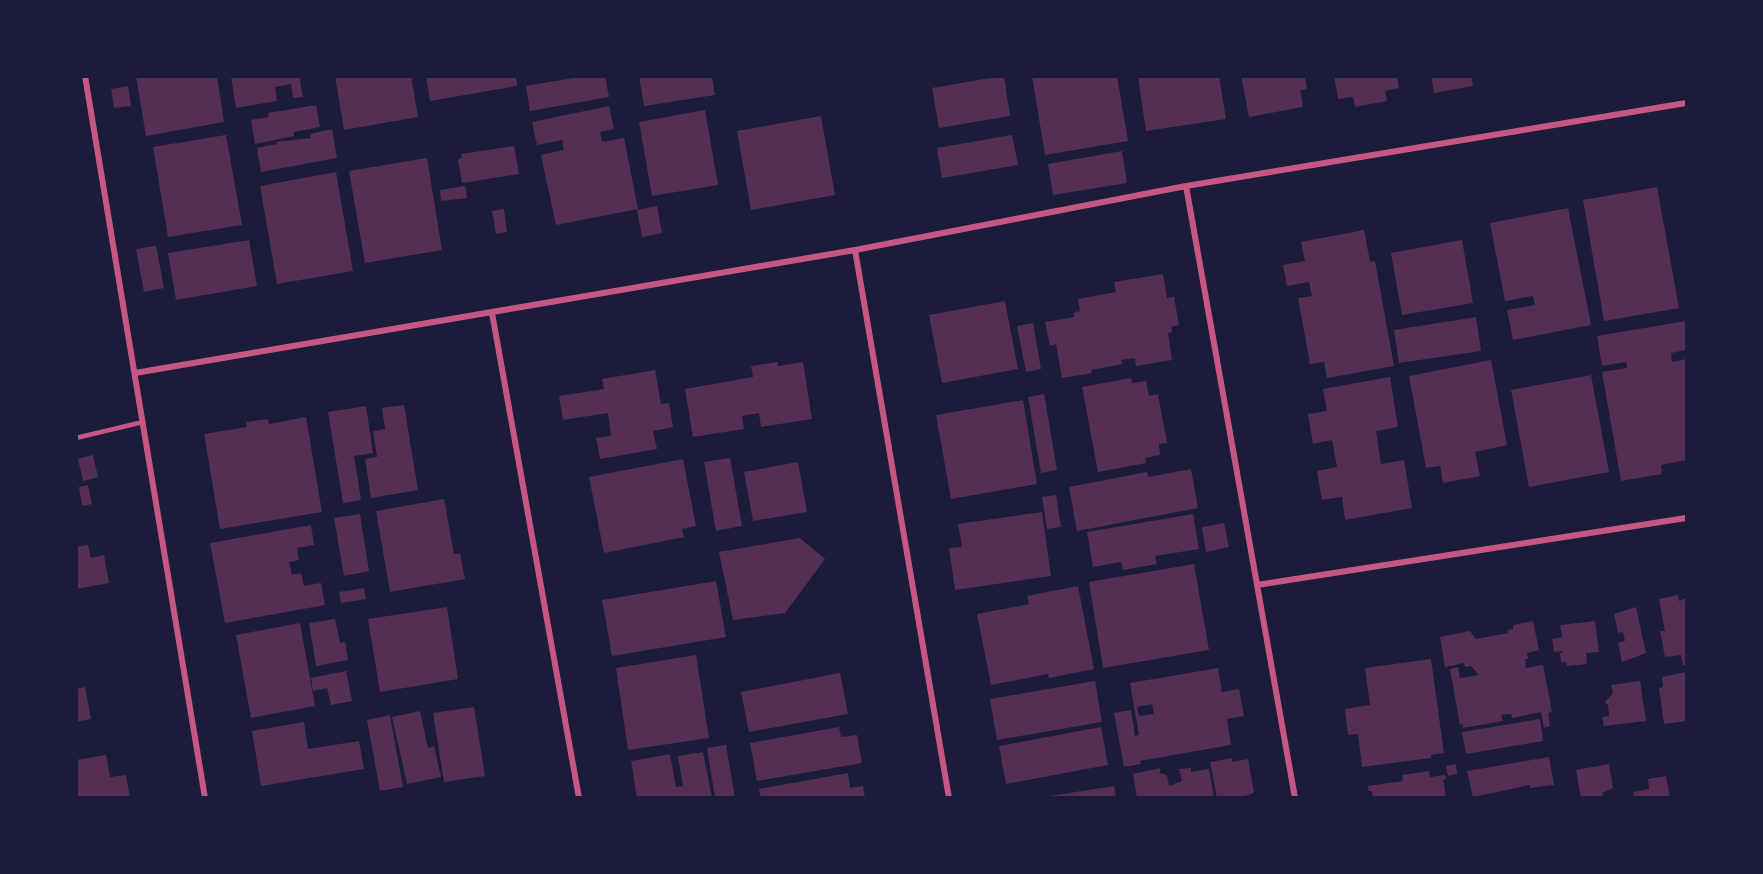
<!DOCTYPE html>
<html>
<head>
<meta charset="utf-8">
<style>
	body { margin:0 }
	#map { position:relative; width:1763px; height:874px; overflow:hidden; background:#1b1b3a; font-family:Raleway,sans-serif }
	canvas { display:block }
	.frame { position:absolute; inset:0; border:78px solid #1b1b3a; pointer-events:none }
</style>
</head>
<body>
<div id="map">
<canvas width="1763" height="874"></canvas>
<div class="frame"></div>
</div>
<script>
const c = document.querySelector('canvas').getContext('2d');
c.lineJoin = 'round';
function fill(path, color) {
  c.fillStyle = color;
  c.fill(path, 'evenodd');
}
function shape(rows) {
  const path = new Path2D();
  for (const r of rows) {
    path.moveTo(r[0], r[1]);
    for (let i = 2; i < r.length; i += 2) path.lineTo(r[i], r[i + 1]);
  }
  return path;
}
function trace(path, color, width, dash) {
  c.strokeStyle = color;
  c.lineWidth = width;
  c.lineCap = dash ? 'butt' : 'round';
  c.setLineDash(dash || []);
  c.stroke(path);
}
fill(shape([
	[136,76,217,76,224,122,146,136],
	[231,76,299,76,303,97,293,98,291,84,275,87,277,101,236,108],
	[335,76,411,76,418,117,344,130],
	[426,76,516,76,517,86,430,101],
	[584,76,605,76,609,97,530,111,526,86],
	[639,76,712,76,715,95,644,106],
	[1001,76,1004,76,1010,116,939,128,932,88],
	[1032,76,1117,76,1128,141,1045,155],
	[1138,76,1219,76,1226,119,1146,131],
	[1241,76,1305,76,1307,89,1300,90,1303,107,1249,117],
	[1334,76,1397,76,1399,88,1385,91,1387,101,1355,107,1353,97,1338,99],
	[1431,76,1471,76,1473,86,1434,93],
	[128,86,131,106,114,108,111,89],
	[316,105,320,127,294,132,294,136,255,144,251,120,269,117,268,113],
	[609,106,614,129,600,132,602,142,624,138,638,209,556,225,541,155,564,150,562,140,537,145,532,122],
	[705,110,718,185,652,196,639,122],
	[821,116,835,195,751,210,737,131],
	[332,129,337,158,261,172,257,148,277,144,276,142,311,138,310,134],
	[226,135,242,225,168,237,153,147],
	[1012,135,1018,165,942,178,937,148],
	[514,146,519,174,462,183,458,159,462,158,461,154],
	[1122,151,1127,183,1053,195,1048,164],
	[427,158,442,250,365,263,349,171],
	[336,172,353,271,277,284,260,186],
	[465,186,467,198,441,201,440,190],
	[1657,187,1679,308,1604,321,1583,200],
	[657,206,662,233,642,237,637,210],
	[1568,208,1591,325,1513,340,1507,310,1535,305,1533,296,1505,301,1490,223],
	[504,209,507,232,496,234,492,211],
	[1364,230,1370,262,1375,261,1394,366,1327,378,1324,362,1310,364,1298,298,1312,296,1309,282,1287,286,1283,265,1305,261,1301,242],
	[249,240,257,286,176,300,168,253],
	[1462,240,1473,303,1402,315,1391,253],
	[156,246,164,288,144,292,136,249],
	[1163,274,1167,298,1174,297,1179,325,1171,327,1172,332,1168,333,1172,360,1136,366,1135,358,1121,360,1122,364,1091,370,1092,373,1062,378,1056,344,1050,346,1045,322,1074,317,1073,313,1080,311,1078,299,1116,292,1114,282],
	[1005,301,1018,369,942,383,929,315],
	[1476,317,1481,351,1399,363,1394,330],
	[1686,321,1686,350,1671,353,1672,362,1686,359,1686,460,1661,465,1662,474,1621,481,1602,372,1627,368,1626,362,1602,366,1597,336],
	[1033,323,1041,369,1026,372,1017,326],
	[1491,360,1507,445,1475,452,1480,476,1443,483,1440,466,1426,468,1409,376],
	[778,362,778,366,803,362,812,419,761,427,759,413,742,416,744,429,693,437,685,389,753,377,751,366],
	[655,370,661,404,669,403,673,427,653,431,657,449,600,459,596,438,611,436,608,413,563,420,559,396,604,389,602,379],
	[1591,375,1609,472,1529,487,1511,390],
	[1390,377,1398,427,1376,431,1381,464,1404,460,1412,508,1345,520,1342,497,1322,500,1317,471,1337,467,1332,440,1313,444,1308,414,1327,411,1323,389],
	[1131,378,1132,383,1146,381,1149,396,1158,394,1167,443,1159,444,1160,455,1145,458,1146,463,1098,472,1082,387],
	[1044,394,1057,470,1041,473,1028,397],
	[1023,400,1037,484,951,499,936,415],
	[404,405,418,490,371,498,365,459,377,457,373,431,385,429,382,408],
	[366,406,373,453,354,456,361,500,343,503,328,412],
	[306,417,322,512,220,529,204,434,247,427,246,422,268,419,269,424],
	[93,455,98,477,83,481,78,459],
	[730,458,742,526,716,531,704,462],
	[683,459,696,526,682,529,684,537,604,553,589,477],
	[798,462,807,512,753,521,744,472],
	[1191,469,1198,508,1077,531,1069,487,1147,472,1148,477],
	[88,485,92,504,82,506,79,487],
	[1056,495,1061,527,1047,529,1042,497],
	[444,499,454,554,460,553,465,579,390,592,376,511],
	[1042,512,1051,576,955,590,949,548,962,547,958,524],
	[360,514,369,571,344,576,334,518],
	[1193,514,1199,549,1155,556,1157,564,1123,570,1121,562,1093,567,1087,532],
	[1224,523,1229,547,1206,552,1202,527],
	[311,525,314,545,297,548,299,560,289,562,292,575,301,573,304,586,321,583,325,605,225,623,210,543],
	[800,538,825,559,785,613,733,620,719,552],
	[88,545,91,558,104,555,109,583,76,589,76,547],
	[1194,564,1209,650,1103,668,1089,582],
	[716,581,726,637,612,656,602,600],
	[1078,586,1094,669,1049,678,1048,674,991,685,977,614,1029,604,1027,596],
	[364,588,366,599,341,603,339,592],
	[1678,595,1679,601,1686,598,1686,665,1683,665,1681,655,1665,657,1660,631,1665,631,1659,599],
	[447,607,458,679,380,692,368,619],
	[1636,607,1646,653,1622,662,1618,643,1625,641,1623,632,1618,633,1614,614],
	[335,619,340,643,345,642,348,660,316,666,309,623],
	[1533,621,1539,650,1527,653,1528,659,1525,659,1526,668,1543,665,1552,712,1548,713,1550,726,1544,728,1541,712,1512,718,1511,714,1501,715,1503,721,1463,728,1463,724,1460,725,1450,669,1458,667,1460,678,1479,675,1471,666,1465,667,1464,663,1445,667,1440,637,1470,631,1476,639,1508,633,1507,630,1513,629,1513,625],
	[1595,621,1599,652,1586,653,1587,664,1567,666,1566,662,1561,662,1560,654,1563,651,1554,652,1552,639,1562,637,1560,625],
	[300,623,315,706,251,718,236,635],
	[696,655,709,738,628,750,616,668],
	[1431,659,1444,753,1431,755,1431,758,1362,767,1358,734,1348,735,1345,709,1370,705,1365,668],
	[1218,668,1222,692,1239,689,1244,716,1227,719,1231,745,1151,759,1140,761,1141,764,1124,767,1114,713,1131,710,1135,736,1139,735,1130,683],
	[1152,704,1154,714,1139,716,1137,707],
	[346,671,352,701,331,705,327,688,313,691,311,678],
	[1686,672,1686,721,1664,724,1659,688,1663,687,1662,677],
	[840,673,848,714,749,732,741,692],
	[1095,681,1102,722,997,740,990,699],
	[1640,681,1646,721,1604,726,1602,717,1609,716,1608,705,1605,702,1613,693,1611,685],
	[85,687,91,719,76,722,76,689],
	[474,707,485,776,444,782,433,713],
	[420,711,428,748,434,746,441,777,407,784,392,717],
	[390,715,403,787,380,791,367,720],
	[1540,719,1543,741,1466,754,1462,732],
	[304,722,308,749,359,741,364,769,261,786,252,731],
	[839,727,841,737,857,735,862,763,757,781,750,743],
	[1101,727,1108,765,1006,784,999,746],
	[726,745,735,798,715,798,707,748],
	[703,752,712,798,637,798,631,761,670,754,676,787,683,786,678,756],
	[106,755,110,777,126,775,130,798,76,798,76,760],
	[1549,757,1554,785,1530,788,1530,785,1473,797,1467,771],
	[1232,758,1232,762,1248,759,1254,793,1239,798,1217,798,1210,762],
	[1456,764,1457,774,1448,776,1446,766],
	[1609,764,1613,788,1602,793,1603,798,1581,798,1576,770],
	[1160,768,1160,773,1167,775,1169,786,1182,781,1179,769,1191,768,1191,772,1209,769,1214,798,1137,798,1133,774],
	[1429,771,1430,777,1445,775,1446,779,1443,780,1446,796,1373,798,1372,791,1369,791,1368,786,1403,781,1402,775],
	[848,773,850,788,863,786,865,798,761,798,759,789],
	[1666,776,1670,798,1634,798,1633,792,1649,789,1648,779],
	[1114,786,1116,798,1050,798,1050,796]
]), '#542f53');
trace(shape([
	[76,438,143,422]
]), '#c65784', 4.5);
trace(shape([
	[85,76,205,798],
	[1186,186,1295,798],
	[855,250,949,798],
	[492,313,579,798],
	[135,373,855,250,1186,186,1686,103],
	[1257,585,1686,518]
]), '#c65784', 6);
</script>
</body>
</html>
